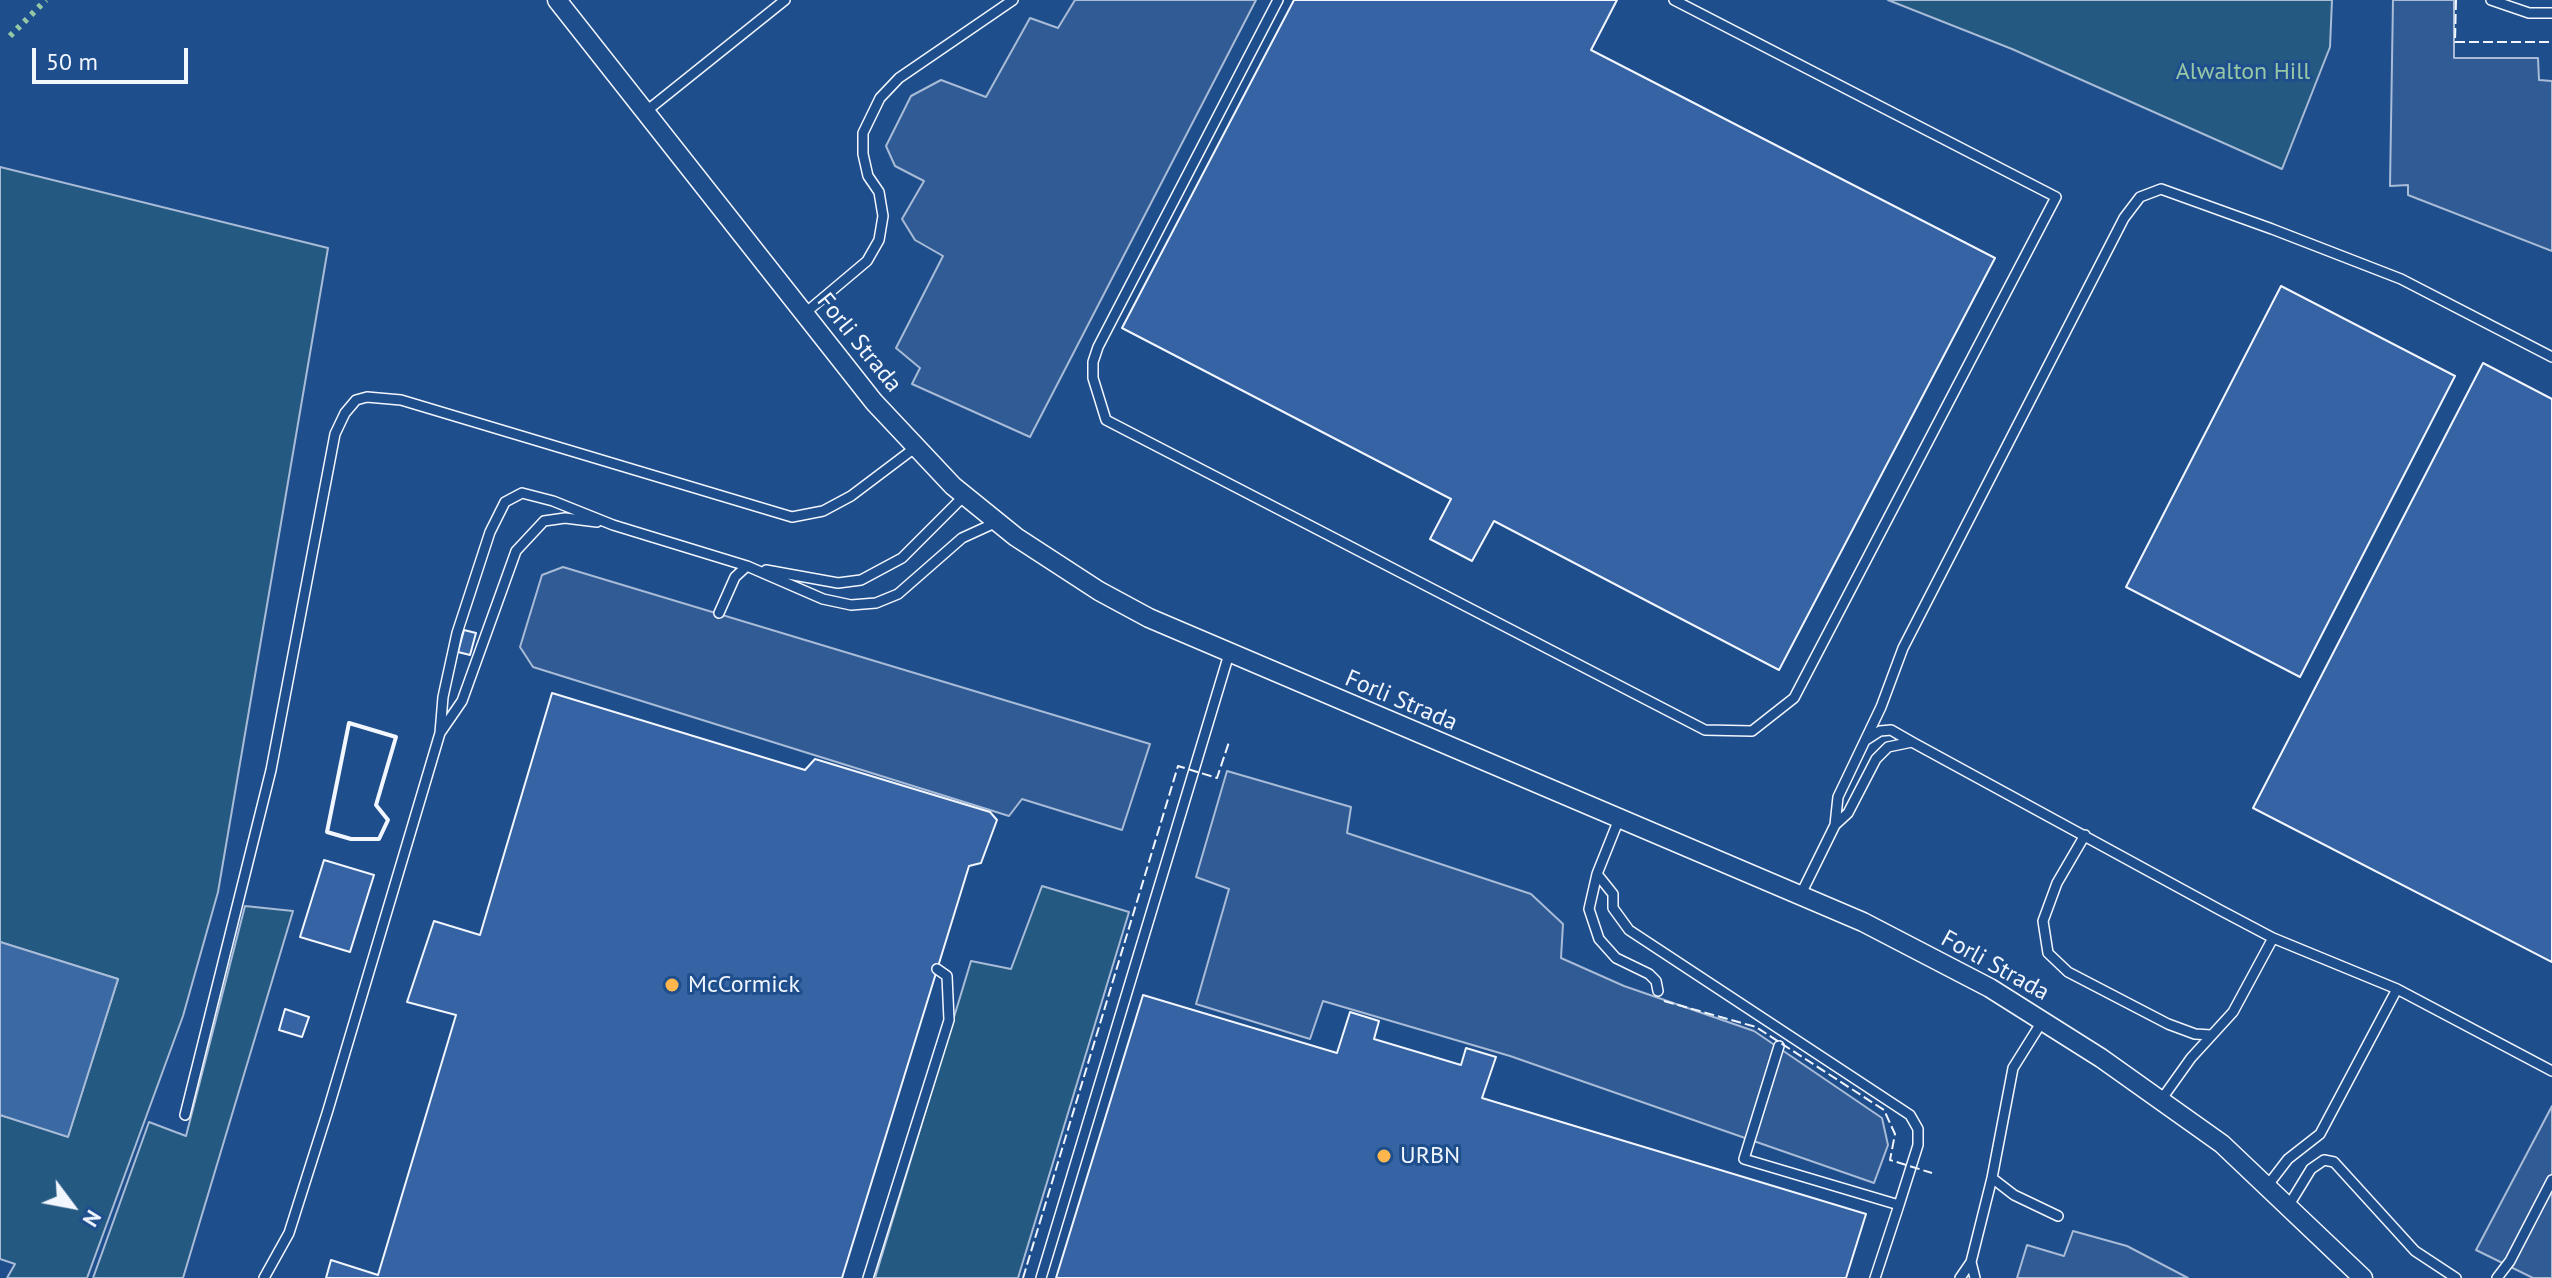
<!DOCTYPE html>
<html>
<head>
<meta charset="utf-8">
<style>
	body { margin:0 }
	#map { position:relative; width:2552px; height:1278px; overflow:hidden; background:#1f4e8c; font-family:"PT Sans",sans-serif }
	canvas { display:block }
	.north { position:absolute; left:32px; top:1166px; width:80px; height:80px; -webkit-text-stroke:6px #1f4e8c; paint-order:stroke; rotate:122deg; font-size:22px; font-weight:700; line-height:32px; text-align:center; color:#f2f6ff }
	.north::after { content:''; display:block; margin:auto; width:28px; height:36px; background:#f2f6ff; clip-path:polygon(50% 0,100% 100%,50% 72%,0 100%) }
	.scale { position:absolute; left:32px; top:48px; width:156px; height:36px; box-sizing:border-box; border:4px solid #f2f6ff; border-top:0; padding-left:10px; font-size:24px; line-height:28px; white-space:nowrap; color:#f2f6ff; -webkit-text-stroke:6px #1f4e8c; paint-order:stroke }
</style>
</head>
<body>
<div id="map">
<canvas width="2552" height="1278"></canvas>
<div class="north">N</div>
<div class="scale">50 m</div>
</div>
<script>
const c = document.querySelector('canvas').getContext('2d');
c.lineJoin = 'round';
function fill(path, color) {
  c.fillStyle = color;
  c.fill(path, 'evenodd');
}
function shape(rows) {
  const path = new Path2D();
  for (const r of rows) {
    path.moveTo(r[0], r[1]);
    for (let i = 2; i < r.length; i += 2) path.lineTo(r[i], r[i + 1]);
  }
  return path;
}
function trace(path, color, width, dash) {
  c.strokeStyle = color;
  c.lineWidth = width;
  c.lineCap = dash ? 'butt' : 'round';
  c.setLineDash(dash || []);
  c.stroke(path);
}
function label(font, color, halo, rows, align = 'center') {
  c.font = font + ' "PT Sans",sans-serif';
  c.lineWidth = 6;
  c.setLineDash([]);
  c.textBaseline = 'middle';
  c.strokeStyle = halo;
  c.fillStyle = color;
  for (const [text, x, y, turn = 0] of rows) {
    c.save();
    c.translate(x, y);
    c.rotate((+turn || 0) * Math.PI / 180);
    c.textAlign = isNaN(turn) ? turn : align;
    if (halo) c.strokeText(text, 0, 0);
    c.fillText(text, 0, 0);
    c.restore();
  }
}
const green = shape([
	[1888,0,2332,0,2330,47,2282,169,2012,49,1888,0],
	[0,167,328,248,218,892,183,1016,87,1278,7,1278,15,1264,0,1259,0,1115,68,1136,118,979,0,942,0,167],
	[1042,886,1129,912,1018,1278,875,1278,971,961,1011,969,1042,886],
	[245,906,293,911,183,1278,93,1278,149,1122,186,1136,245,906]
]);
fill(green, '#245a82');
trace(green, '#a8bbd7', 2);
const parking = shape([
	[1075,0,1256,0,1030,437,912,384,920,368,896,348,943,256,915,240,902,219,924,181,895,166,886,146,911,96,941,80,986,97,1030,18,1058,28,1075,0],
	[2393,0,2454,0,2454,58,2538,58,2539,80,2552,81,2552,251,2408,195,2408,185,2390,186,2393,0],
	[563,567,1150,744,1122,830,1022,799,1009,816,533,667,520,647,542,575,563,567],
	[1227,771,1351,807,1347,833,1531,894,1563,924,1561,958,1624,986,1754,1031,1882,1118,1888,1145,1874,1183,1510,1056,1323,1001,1310,1039,1196,1004,1229,889,1196,877,1227,771],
	[2552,1106,2552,1278,2533,1278,2476,1250,2552,1106],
	[2073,1231,2127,1246,2188,1278,2017,1278,2027,1245,2064,1256,2073,1231]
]);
fill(parking, '#305b95');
trace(parking, '#a8bbd7', 2);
const water = shape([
	[0,942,118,979,68,1137,0,1115,0,942]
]);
fill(water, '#3b69a3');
trace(water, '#a8bbd7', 2);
const building = shape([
	[1294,0,1617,0,1591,50,1995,258,1779,670,1494,521,1472,561,1430,539,1451,499,1122,328,1294,0],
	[2281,286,2455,376,2300,677,2126,587,2281,286],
	[2483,363,2552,399,2552,962,2253,808,2483,363],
	[464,630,476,633,470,655,458,652,464,630],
	[552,693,805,770,815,759,990,812,997,820,981,863,969,866,842,1278,326,1278,331,1260,378,1275,456,1015,407,1002,434,921,480,935,552,693],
	[324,860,374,875,350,952,300,937,324,860],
	[1143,995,1337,1053,1350,1012,1379,1021,1374,1039,1461,1065,1466,1048,1496,1057,1482,1098,1866,1214,1846,1278,1056,1278,1143,995],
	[285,1009,309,1017,302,1037,279,1030,285,1009]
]);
fill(building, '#3563a3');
trace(building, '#f2f6ff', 2);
const lane = shape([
	[1278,0,1098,347,1093,362,1093,378,1106,420,1705,730,1752,731,1794,698,2056,197,1674,0],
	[2491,0,2529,13,2552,13],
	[644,113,785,0],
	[804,314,867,261,879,240,883,216,879,192,868,176,863,154,863,133,880,98,899,78,1013,0],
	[766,570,838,583,861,580,902,558,964,496],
	[719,613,735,577,747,566],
	[440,733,462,701,516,551,544,521,565,518,597,522],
	[1866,740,1880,731,1891,730,1912,742],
	[1619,819,1597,874,1613,894,1613,908,1629,930,1910,1115,1918,1129,1918,1145,1899,1205],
	[1835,825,1838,797,1881,707,1903,648,2124,218,2140,197,2161,189,2272,229,2401,279,2552,357],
	[2085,835,2057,883,2043,921,2048,953,2068,972,2168,1024,2195,1034,2211,1035],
	[1597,874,1589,909,1599,939,1616,958,1649,974,1656,981,1658,991],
	[1800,896,1835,825,1848,813,1876,759,1888,747,1912,742,2220,910,2273,938,2397,989,2552,1071],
	[2043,1020,2013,1068,1992,1178,2014,1195,2058,1216],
	[1779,1046,1744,1159,1899,1205,1875,1278],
	[2161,1100,2191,1058,2233,1012,2273,938],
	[185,1115,271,770,335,434,345,413,356,400,367,397,401,400,792,517,823,511,851,496,916,447],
	[2268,1185,2288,1159,2320,1134,2397,989],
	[2289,1205,2311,1169,2324,1160,2334,1162,2415,1251,2456,1278],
	[1971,1262,1975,1278],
	[264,1278,289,1233,328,1110,440,733,443,697,457,633,490,532,505,502,522,493,553,501,613,525,747,566,823,599,851,605,876,603,898,594,962,538,997,522],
	[868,1278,949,1020,947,976,937,969],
	[1041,1278,1229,654],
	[1960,1278,1971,1262,1992,1178],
	[2497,1278,2510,1261,2552,1180]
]);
const street = shape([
	[557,0,874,402,953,486,1016,537,1099,591,1149,618,1863,922,1990,988,2101,1058,2222,1144,2363,1278]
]);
trace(lane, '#f2f6ff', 12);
trace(street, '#f2f6ff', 21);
trace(lane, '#1f4e8c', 9);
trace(street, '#1f4e8c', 18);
trace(shape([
	[10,36,46,0]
]), '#97c8a6', 6, [4, 6]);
trace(shape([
	[2456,0,2455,42,2552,42],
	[1664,1001,1756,1027,1884,1110,1895,1134,1890,1160,1932,1173],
	[1023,1278,1178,766,1217,778,1229,742]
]), '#f2f6ff', 2, [10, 4]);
trace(shape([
	[349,723,396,737,376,805,388,820,379,839,351,839,327,832,349,723]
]), '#f2f6ff', 4);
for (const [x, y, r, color] of [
	[672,985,8,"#ffb74d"],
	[1384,1156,8,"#ffb74d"]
]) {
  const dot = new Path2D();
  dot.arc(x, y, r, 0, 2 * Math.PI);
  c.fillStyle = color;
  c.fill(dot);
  trace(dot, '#1f4e8c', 3);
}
label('24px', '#97c8a6', '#1f4e8c', [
	["Alwalton Hill",2243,72]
]);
label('24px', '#f2f6ff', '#1f4e8c', [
	["Forli Strada",859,343,51],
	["Forli Strada",1401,701,23],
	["Forli Strada",1995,966,29]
]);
label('24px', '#f2f6ff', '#1f4e8c', [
	["McCormick",688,985],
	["URBN",1400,1156]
], 'left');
</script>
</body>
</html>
